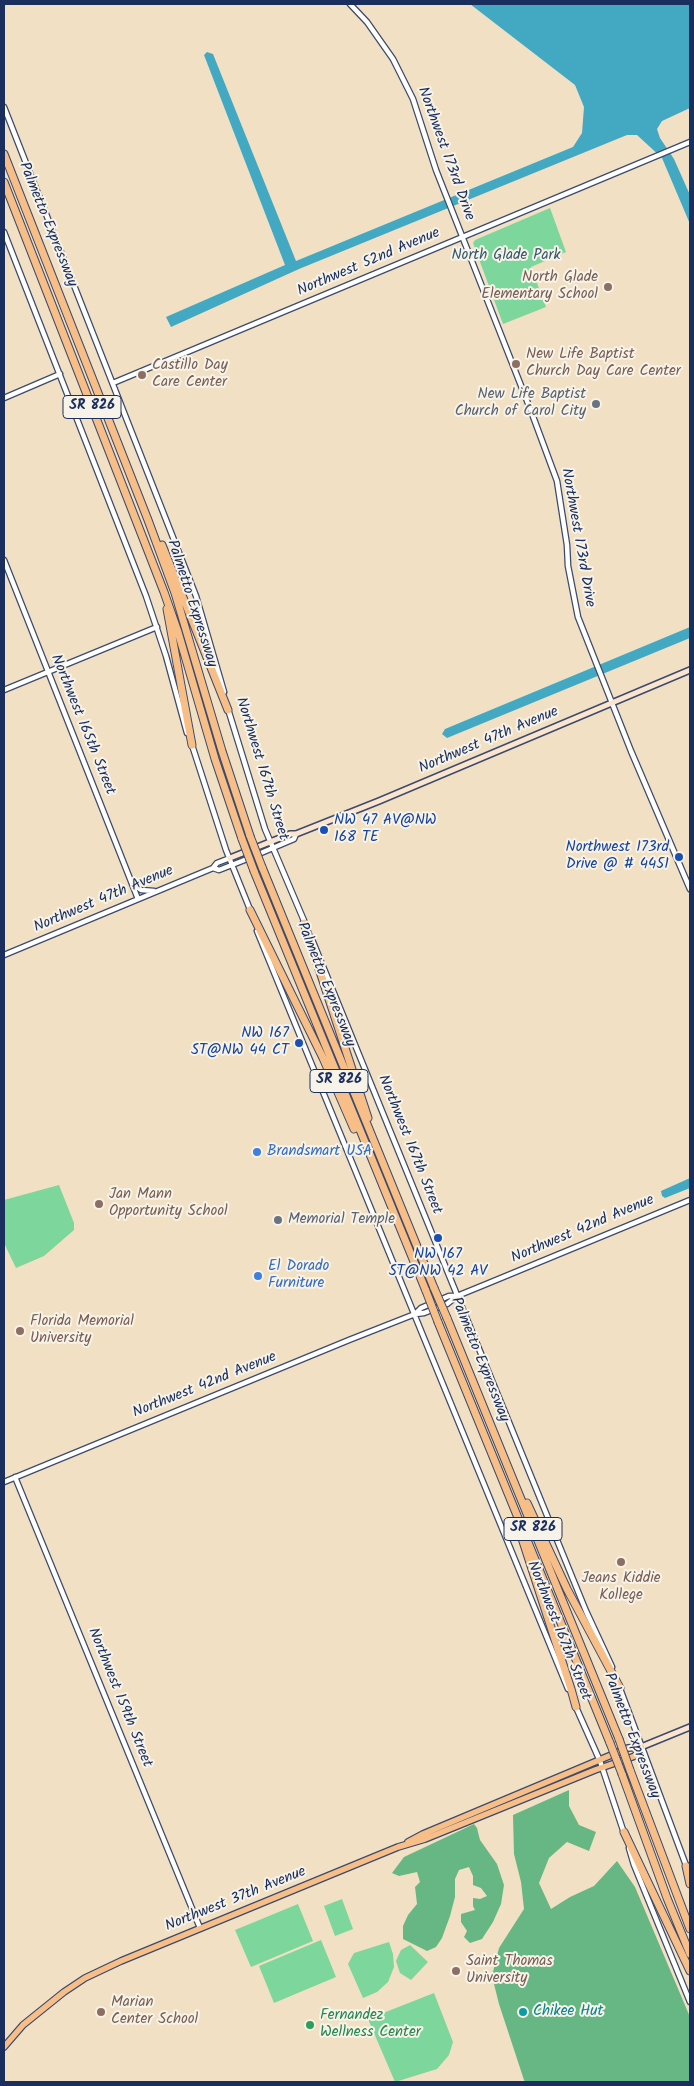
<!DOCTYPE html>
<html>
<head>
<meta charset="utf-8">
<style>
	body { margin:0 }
	#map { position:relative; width:694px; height:2086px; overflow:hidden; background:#f1e0c3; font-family:Kalam,sans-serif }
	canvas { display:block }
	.frame { position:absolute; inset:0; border:5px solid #1b2f5e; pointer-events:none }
</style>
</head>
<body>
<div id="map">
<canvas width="694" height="2086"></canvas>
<div class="frame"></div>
</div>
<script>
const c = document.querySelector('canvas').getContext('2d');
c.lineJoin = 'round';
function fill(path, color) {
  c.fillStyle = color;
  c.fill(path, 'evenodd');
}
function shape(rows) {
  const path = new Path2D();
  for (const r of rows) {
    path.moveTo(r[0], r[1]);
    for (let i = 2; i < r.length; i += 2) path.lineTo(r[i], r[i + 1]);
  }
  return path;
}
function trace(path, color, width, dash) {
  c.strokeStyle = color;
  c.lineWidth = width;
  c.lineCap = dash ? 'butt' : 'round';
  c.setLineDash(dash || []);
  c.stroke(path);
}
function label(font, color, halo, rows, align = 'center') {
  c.font = font + ' Kalam,sans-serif';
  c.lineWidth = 4;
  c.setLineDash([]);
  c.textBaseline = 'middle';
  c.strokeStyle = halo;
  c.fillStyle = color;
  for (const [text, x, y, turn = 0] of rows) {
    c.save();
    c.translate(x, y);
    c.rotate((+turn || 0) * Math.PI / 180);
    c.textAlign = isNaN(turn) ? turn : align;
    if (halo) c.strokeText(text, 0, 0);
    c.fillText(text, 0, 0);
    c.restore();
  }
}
fill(shape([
	[550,208,566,252,531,267,546,307,503,324,473,243,475,240],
	[59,1185,74,1223,74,1230,44,1256,16,1268,4,1243,4,1200],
	[342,1899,353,1929,335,1936,324,1906],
	[298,1904,313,1941,251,1967,235,1930],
	[321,1940,336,1977,274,2003,259,1966],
	[389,1942,393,1954,394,1967,388,1982,377,1992,363,1998,348,1964,354,1953],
	[410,1945,428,1962,411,1980,400,1973,396,1961,401,1950],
	[434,1993,453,2042,449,2055,437,2069,395,2082,368,2019]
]), '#7dd69b');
fill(shape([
	[569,1790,569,1806,579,1825,596,1832,589,1851,567,1842,549,1858,539,1883,551,1909,570,1897,594,1886,617,1861,635,1887,690,2017,690,2082,525,2082,524,2080,499,2004,492,1976,499,1948,524,1909,521,1882,514,1854,513,1815],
	[474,1824,477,1828,480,1840,497,1864,504,1885,501,1904,493,1922,482,1939,470,1943,464,1937,467,1931,461,1922,461,1914,475,1910,473,1906,473,1898,480,1899,487,1896,481,1888,473,1885,473,1876,469,1867,459,1870,455,1879,455,1897,450,1916,442,1938,436,1947,427,1951,403,1939,403,1926,408,1915,417,1904,415,1887,420,1882,417,1872,399,1876,392,1873,404,1857]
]), '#66b783');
fill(shape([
	[470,4,690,4,690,108,662,121,657,129,660,138,674,159,690,195,690,224,662,158,637,135,627,135,299,269,171,327,166,317,285,265,204,55,207,52,213,54,296,261,573,147,582,133,584,107,575,85],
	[690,627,690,638,447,738,442,734,445,729],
	[690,1178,690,1188,665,1198,662,1196,661,1191]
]), '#43a9c3');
const tertiary = shape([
	[350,4,367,22,393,59,413,99,436,170,531,411,557,481,567,545,568,566,578,617,631,751,690,889],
	[4,107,196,596,224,692],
	[4,232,146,596,166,656,187,733],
	[113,383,690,142],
	[4,398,60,374],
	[4,560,138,899],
	[4,690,157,627],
	[228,709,265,829,305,923],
	[192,745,226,850,251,912],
	[213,868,219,870,242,861,294,839,296,834],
	[134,885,141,890,154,891],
	[257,931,568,1689],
	[311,937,586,1611,612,1667],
	[4,955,213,868,217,863,230,858],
	[415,1314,421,1308,449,1296,457,1296],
	[15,1477,200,1928],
	[4,1482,349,1340,415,1314,424,1313,447,1304,457,1296,484,1285,690,1200],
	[619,1686,687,1868],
	[575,1705,600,1761,624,1833],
	[629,1848,634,1865,690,2002]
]);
const secondary = shape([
	[230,858,290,834,296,834,379,801,690,670],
	[641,1747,690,1727]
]);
const primary = shape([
	[408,1842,423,1834,628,1748,641,1747],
	[4,2047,23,2025,64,1992,85,1978,121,1961,398,1847,425,1839,595,1770,635,1756,641,1747]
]);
const motorway = shape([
	[4,154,148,520,175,593,222,751,250,836],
	[4,182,164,592,178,632,215,759,242,839],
	[162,545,228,710],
	[167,609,192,745],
	[262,867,434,1288],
	[254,871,426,1291],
	[250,910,323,1058,354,1129],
	[304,923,368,1118],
	[447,1318,619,1739],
	[438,1322,610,1743],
	[527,1503,567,1589,620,1688],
	[519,1529,571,1689,576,1707],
	[630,1770,690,1929],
	[622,1774,667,1898,690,1954],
	[624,1832,690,1971],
	[686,1866,690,1884]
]);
trace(tertiary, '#3b4a6d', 7);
trace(secondary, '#3b4a6d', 8);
trace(primary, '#3b4a6d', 8);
trace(motorway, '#3b4a6d', 9);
trace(tertiary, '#fff', 4.5);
trace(secondary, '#fce5cf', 5);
trace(primary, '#f7be87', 5.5);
trace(motorway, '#f7be87', 7);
const motorwayBridge = shape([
	[250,836,262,867],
	[242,839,254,871],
	[434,1288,447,1318],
	[426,1291,438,1322],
	[619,1739,630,1770],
	[610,1743,622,1774]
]);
trace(motorwayBridge, '#3b4a6d', 9, []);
trace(motorwayBridge, '#f7be87', 7);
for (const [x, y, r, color] of [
	[608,287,5,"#8d6e63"],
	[516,364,5,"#8d6e63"],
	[142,375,5,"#8d6e63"],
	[596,404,5,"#6b7280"],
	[324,830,5,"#1a4fb4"],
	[679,857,5,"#1a4fb4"],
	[299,1043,5,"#1a4fb4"],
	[257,1152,5,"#3f7fe0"],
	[99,1204,5,"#8d6e63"],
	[278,1220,5,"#6b7280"],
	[438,1238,5,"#1a4fb4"],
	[258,1276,5,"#3f7fe0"],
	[20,1331,5,"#8d6e63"],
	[621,1562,5,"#8d6e63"],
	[456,1971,5,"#8d6e63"],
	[101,2012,5,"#8d6e63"],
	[523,2012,5,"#0f9aa8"],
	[310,2025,5,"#2e9e5b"]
]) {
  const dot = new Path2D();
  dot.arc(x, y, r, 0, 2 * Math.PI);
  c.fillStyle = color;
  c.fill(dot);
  trace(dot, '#f7f3e8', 2);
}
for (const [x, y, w] of [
	[92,407,58],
	[339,1081,58],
	[533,1529,58]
]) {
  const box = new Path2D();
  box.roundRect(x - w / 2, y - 11.5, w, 23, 4);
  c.fillStyle = '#f7f3e8';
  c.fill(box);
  trace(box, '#1b2f5e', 1);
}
label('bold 14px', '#1b2f5e', null, [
	["SR 826",92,407],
	["SR 826",339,1081],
	["SR 826",533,1529]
]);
label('15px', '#1b2f5e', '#f7f3e8', [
	["Northwest 173rd Drive",445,154,70],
	["Palmetto Expressway",47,225,68],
	["Northwest 52nd Avenue",369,263,-23],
	["Northwest 173rd Drive",577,538,80],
	["Palmetto Expressway",191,604,72],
	["Northwest 165th Street",82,725,68],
	["Northwest 47th Avenue",489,741,-23],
	["Northwest 167th Street",261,769,73],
	["Northwest 47th Avenue",104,900,-23],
	["Palmetto Expressway",325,985,68],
	["Northwest 167th Street",409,1145,68],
	["Northwest 42nd Avenue",583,1230,-23],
	["Palmetto Expressway",479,1360,68],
	["Northwest 42nd Avenue",205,1386,-22],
	["Northwest 167th Street",558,1631,68],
	["Northwest 159th Street",119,1698,68],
	["Palmetto Expressway",631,1736,69],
	["Northwest 37th Avenue",236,1900,-22]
]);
label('15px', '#34596d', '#f7f3e8', [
	["North Glade Park",506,256]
]);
label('15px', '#785e54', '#f7f3e8', [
	["North Glade",598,278,"right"],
	["Elementary School",598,295,"right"],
	["New Life Baptist",526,355],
	["Church Day Care Center",526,372],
	["Castillo Day",152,366],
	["Care Center",152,383],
	["Jan Mann",109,1195],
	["Opportunity School",109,1212],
	["Florida Memorial",30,1322],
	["University",30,1339],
	["Jeans Kiddie",621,1579,"center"],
	["Kollege",621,1596,"center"],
	["Saint Thomas",466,1962],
	["University",466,1979],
	["Marian",111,2003],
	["Center School",111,2020]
], 'left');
label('15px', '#5b616d', '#f7f3e8', [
	["New Life Baptist",586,395],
	["Church of Carol City",586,412],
	["Memorial Temple",288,1220,"left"]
], 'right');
label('15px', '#164399', '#f7f3e8', [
	["NW 47 AV@NW",334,821,"left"],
	["168 TE",334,838,"left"],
	["Northwest 173rd",669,848],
	["Drive @ # 4451",669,865],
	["NW 167",289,1034],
	["ST@NW 44 CT",289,1051],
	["NW 167",438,1255,"center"],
	["ST@NW 42 AV",438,1272,"center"]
], 'right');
label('15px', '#366cbe', '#f7f3e8', [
	["Brandsmart USA",267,1152],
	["El Dorado",268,1267],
	["Furniture",268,1284]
], 'left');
label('15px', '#0d838f', '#f7f3e8', [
	["Chikee Hut",533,2012]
], 'left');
label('15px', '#27864d', '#f7f3e8', [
	["Fernandez",320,2016],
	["Wellness Center",320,2033]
], 'left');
</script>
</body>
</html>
